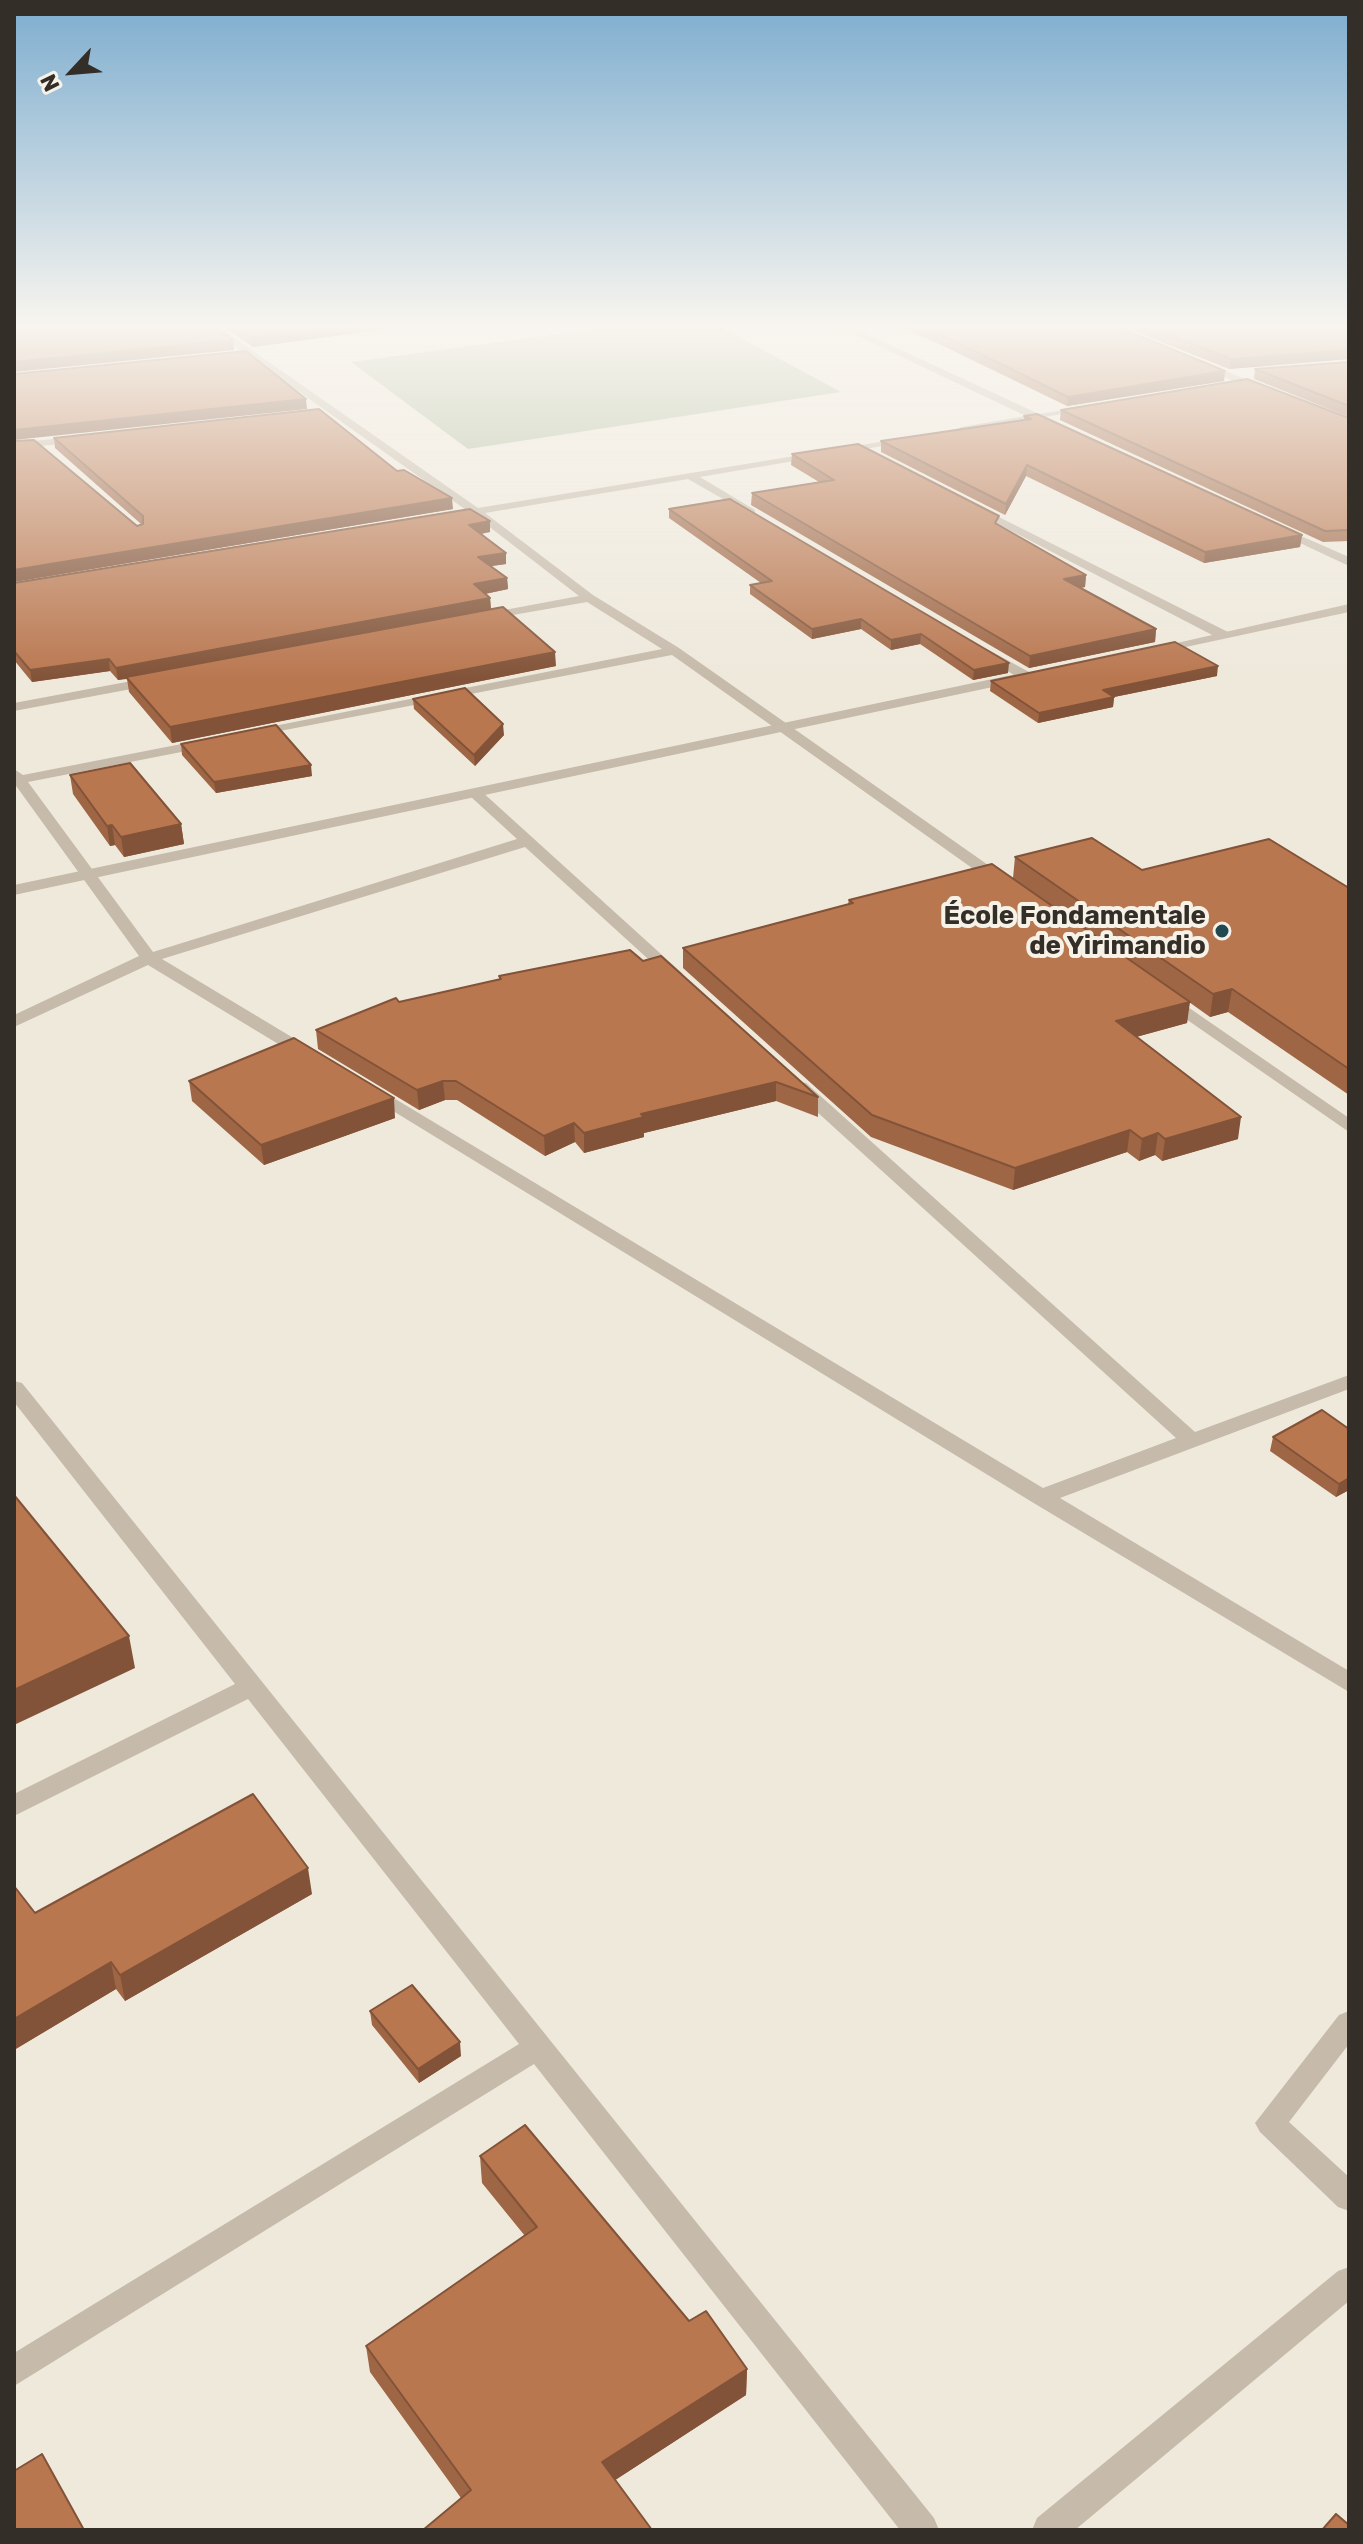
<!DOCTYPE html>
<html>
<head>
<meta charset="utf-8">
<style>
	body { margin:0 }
	#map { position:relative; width:1363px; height:2544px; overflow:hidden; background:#efe9dc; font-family:Rubik,sans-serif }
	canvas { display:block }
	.frame { position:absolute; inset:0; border:16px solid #342e28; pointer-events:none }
	.north { position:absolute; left:32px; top:32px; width:80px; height:80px; -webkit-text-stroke:6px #f7f2e8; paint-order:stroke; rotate:244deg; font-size:22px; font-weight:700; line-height:32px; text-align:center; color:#342e28 }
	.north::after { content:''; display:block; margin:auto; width:28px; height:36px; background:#342e28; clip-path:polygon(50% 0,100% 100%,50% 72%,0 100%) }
</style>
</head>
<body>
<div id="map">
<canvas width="1363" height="2544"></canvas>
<div class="frame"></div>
<div class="north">N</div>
</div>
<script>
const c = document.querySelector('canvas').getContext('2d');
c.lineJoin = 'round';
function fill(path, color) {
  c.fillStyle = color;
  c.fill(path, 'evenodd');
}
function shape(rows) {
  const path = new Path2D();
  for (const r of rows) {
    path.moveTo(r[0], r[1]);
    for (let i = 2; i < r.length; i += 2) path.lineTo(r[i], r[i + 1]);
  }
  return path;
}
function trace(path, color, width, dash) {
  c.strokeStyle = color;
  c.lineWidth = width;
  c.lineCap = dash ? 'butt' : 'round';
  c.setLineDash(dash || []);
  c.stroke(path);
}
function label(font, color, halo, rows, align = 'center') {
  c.font = font + ' Rubik,sans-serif';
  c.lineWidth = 8;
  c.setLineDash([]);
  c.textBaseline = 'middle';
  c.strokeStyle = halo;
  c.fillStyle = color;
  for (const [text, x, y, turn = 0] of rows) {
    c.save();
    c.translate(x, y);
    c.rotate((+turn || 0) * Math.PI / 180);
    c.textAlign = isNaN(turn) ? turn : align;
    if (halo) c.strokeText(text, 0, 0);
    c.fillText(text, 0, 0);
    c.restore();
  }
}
fill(shape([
	[639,323,713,323,841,392,468,449,351,362]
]), '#aebd9e');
fill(shape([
	[202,323,213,323,478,508,910,437,910,441,906,442,700,477,755,510,755,514,751,515,688,479,485,513,593,595,679,648,1008,879,1008,885,996,885,672,655,249,737,249,731,254,730,662,649,587,602,479,621,479,615,483,614,579,596,474,515,464,515,462,513,466,510,202,323],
	[830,323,843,323,1039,414,1087,406,1092,409,957,432,956,430,961,427,1026,416,830,323],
	[1201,361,1268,388,1269,390,1260,392,1198,366,1201,361],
	[82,436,87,439,86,441,14,449,14,443,82,436],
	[977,506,1228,632,1229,635,1218,638,973,511,971,509,977,506],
	[1276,525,1349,557,1349,566,1272,530,1270,528,1276,525],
	[985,648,1031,673,1033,676,1021,679,980,655,980,649,985,648],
	[153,677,160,681,158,684,14,711,14,703,153,677],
	[207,739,212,740,212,746,28,782,153,952,517,839,470,796,468,793,475,789,480,790,683,974,681,978,669,978,525,847,162,959,315,1051,318,1055,315,1059,303,1059,148,965,14,1027,14,1015,139,956,14,783,14,769,23,775,207,739],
	[1166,992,1349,1118,1349,1132,1160,1001,1158,997,1160,993,1166,992],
	[800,1082,806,1083,1195,1432,1349,1375,1349,1389,1060,1498,1349,1671,1349,1692,1032,1502,362,1092,365,1088,377,1088,1043,1488,1176,1438,794,1091,791,1087,794,1083,800,1082],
	[14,1381,22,1383,934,2518,939,2530,900,2530,534,2064,14,2386,14,2353,519,2044,248,1699,14,1816,14,1794,235,1684,14,1402,14,1381],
	[1349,2011,1349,2044,1289,2122,1349,2177,1349,2211,1338,2207,1260,2132,1255,2123,1339,2015,1349,2011],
	[1349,2267,1349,2301,1075,2530,1032,2530,1037,2518,1338,2271,1349,2267]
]), '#c6baaa');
fill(shape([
	[1349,604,1349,612,1153,654,1146,650,1349,604],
	[1016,674,1023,678,1021,681,14,895,14,885,1016,674]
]), '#c6baaa');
fill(shape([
	[218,323,430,323,253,347],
	[891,323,1109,323,1224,381,1067,406,941,345],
	[1114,323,1349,323,1349,359,1229,369],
	[1349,362,1349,417,1254,379,1255,369],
	[1061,410,1349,418,1349,541,1323,542,1060,420],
	[1024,416,1302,535,1300,547,1204,563,1026,476,1005,515,881,452,881,441,1024,420],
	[54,438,397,471,453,509,14,582,14,441,137,526,141,524,55,448],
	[792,454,999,525,1086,575,1085,587,1080,588,1156,629,1155,642,1029,668,751,505,752,493,819,482,791,465],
	[669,509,1008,673,973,680,920,644,891,650,861,629,812,639,750,594,750,585,761,583,669,518],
	[490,532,481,534,506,564,491,566,507,578,508,589,485,594,490,598,491,609,556,666,172,743,129,692,127,679,118,680,110,671,32,682,14,660,14,583],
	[1217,676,1114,697,1113,707,1038,723,990,691,991,681],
	[413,699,504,735,475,766,414,709],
	[181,744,312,776,216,793,182,755],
	[70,775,181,824,184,844,124,857,115,845,110,846,73,794],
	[1015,857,1142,870,1349,888,1349,1095,1228,1012,1210,1017,1189,1002,1187,1023,1136,1037,1238,1139,1162,1161,1155,1155,1139,1161,1127,1152,1013,1190,871,1137,683,968,683,948,848,904,849,900,1013,878],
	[643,961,818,1097,818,1117,776,1101,644,1133,644,1137,584,1153,575,1142,545,1156,457,1100,445,1100,419,1110,318,1049,316,1030,399,1002,499,980,499,976],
	[189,1081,395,1118,264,1165,192,1101],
	[1349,1429,1349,1490,1336,1497,1270,1451,1273,1437],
	[14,1886,35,1913,312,1894,125,2001,116,1989,14,2050],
	[370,2011,461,2056,419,2083,372,2025],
	[480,2156,747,2369,746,2395,615,2480,461,2498,370,2372,366,2346,525,2236,482,2183]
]), '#9f6645');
fill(shape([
	[361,323,430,323,253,347,252,338],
	[233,340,234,350,14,372,14,362],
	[1349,350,1349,359,1229,369,1231,359],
	[1225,371,1224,381,1067,406,1068,397],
	[306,399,307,409,14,440,14,430],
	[1027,465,1026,476,1005,515,1006,504],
	[452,498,453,509,14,582,14,570],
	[490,521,490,532,469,536,469,525],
	[1302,535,1300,547,1204,563,1205,552],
	[506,553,506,564,478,568,478,557],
	[1086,575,1085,587,1063,592,1064,579],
	[507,578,508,589,475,596,474,584],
	[490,598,491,610,118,680,116,668],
	[861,619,861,629,812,639,812,629],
	[1156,629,1155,642,1029,668,1030,656],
	[921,634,920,644,891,650,891,640],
	[555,652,556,666,172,743,170,727],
	[109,659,110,671,32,682,30,670],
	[1009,663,1008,673,973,680,974,670],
	[1218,666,1217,676,1114,697,1113,707,1038,723,1039,713,1103,690],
	[503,724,504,735,475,766,474,755],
	[311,765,312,776,216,793,214,782],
	[181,824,184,844,124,857,121,837],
	[112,825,115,845,110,846,107,826],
	[1232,989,1228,1012,1210,1017,1213,994],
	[1190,1002,1187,1023,1114,1043,1116,1021],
	[443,1081,445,1100,419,1110,417,1090],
	[776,1082,776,1101,644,1133,644,1137,584,1153,584,1133,641,1114],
	[394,1098,395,1118,264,1165,261,1145],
	[1241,1117,1238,1139,1162,1161,1165,1139],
	[574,1123,575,1142,545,1156,544,1136],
	[1130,1130,1127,1152,1013,1190,1015,1168],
	[1158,1133,1155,1155,1139,1161,1142,1139],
	[1349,1478,1349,1490,1336,1497,1339,1484],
	[129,1636,135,1668,14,1725,14,1690],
	[308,1868,312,1894,125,2001,120,1975],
	[111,1962,116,1989,14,2050,14,2019],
	[460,2042,461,2056,419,2083,418,2069],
	[747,2369,746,2395,603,2488,602,2462]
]), '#825338');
const building = shape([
	[14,323,209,323,233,340,14,362,14,323],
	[231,323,361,323,252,338,231,323],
	[913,323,1109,323,1225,371,1068,397,942,335,913,323],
	[1138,323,1349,323,1349,350,1231,359,1138,323],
	[246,351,306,399,14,430,14,374,246,351],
	[1349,362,1349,406,1255,369,1349,362],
	[1247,379,1349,418,1349,530,1325,531,1061,410,1247,379],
	[319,409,397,471,404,470,452,498,14,570,14,441,34,440,137,526,143,524,143,516,54,438,319,409],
	[1037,414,1302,535,1205,552,1027,465,1006,504,881,441,1031,419,1024,416,1037,414],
	[858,444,999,516,995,523,1086,575,1064,579,1156,629,1030,656,752,493,834,480,792,454,858,444],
	[730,499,1009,663,974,670,921,634,891,640,861,619,812,629,750,585,772,581,669,509,730,499],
	[470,509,490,521,469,525,506,553,478,557,507,578,474,584,490,598,116,668,109,659,30,670,14,651,14,583,470,509],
	[503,607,555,652,170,727,126,677,503,607],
	[1175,642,1218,666,1103,690,1114,697,1039,713,991,681,1175,642],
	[465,688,503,724,474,755,413,699,465,688],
	[276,725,311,765,214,782,181,744,276,725],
	[130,763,181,824,121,837,112,825,107,826,70,775,130,763],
	[1092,838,1142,870,1269,839,1349,888,1349,1069,1232,989,1213,994,1015,857,1092,838],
	[992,864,1190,1002,1116,1021,1241,1117,1165,1139,1158,1133,1142,1139,1130,1130,1015,1168,872,1115,683,948,853,903,849,900,992,864],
	[630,950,643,961,661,956,818,1097,776,1082,641,1114,644,1117,584,1133,574,1123,544,1136,456,1081,443,1081,417,1090,316,1030,396,998,399,1002,501,979,499,976,630,950],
	[294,1038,394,1098,261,1145,189,1081,294,1038],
	[1322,1410,1349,1429,1349,1478,1339,1484,1273,1437,1322,1410],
	[14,1495,129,1636,14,1690,14,1495],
	[253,1794,308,1868,120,1975,111,1962,14,2019,14,1886,35,1913,253,1794],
	[412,1985,460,2042,418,2069,370,2011,412,1985],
	[525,2125,689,2321,706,2311,747,2369,602,2462,652,2530,423,2530,471,2490,366,2346,537,2227,480,2156,525,2125],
	[42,2454,84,2530,14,2530,14,2471,42,2454],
	[1336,2514,1349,2525,1349,2530,1322,2530,1336,2514]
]);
fill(building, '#b97750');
trace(building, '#825338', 2);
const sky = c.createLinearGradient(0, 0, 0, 679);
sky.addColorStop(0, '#7dadcf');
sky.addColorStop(0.48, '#f8f5ef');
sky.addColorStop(1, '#f8f5ef00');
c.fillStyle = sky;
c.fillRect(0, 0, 1363, 679);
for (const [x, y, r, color] of [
	[1222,931,8,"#224851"]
]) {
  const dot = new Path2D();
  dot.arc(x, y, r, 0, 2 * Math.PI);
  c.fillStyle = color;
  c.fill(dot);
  trace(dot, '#f7f2e8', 3);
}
label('bold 26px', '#342e28', '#f7f2e8', [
	["École Fondamentale",1206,916],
	["de Yirimandio",1206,946]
], 'right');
</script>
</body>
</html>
